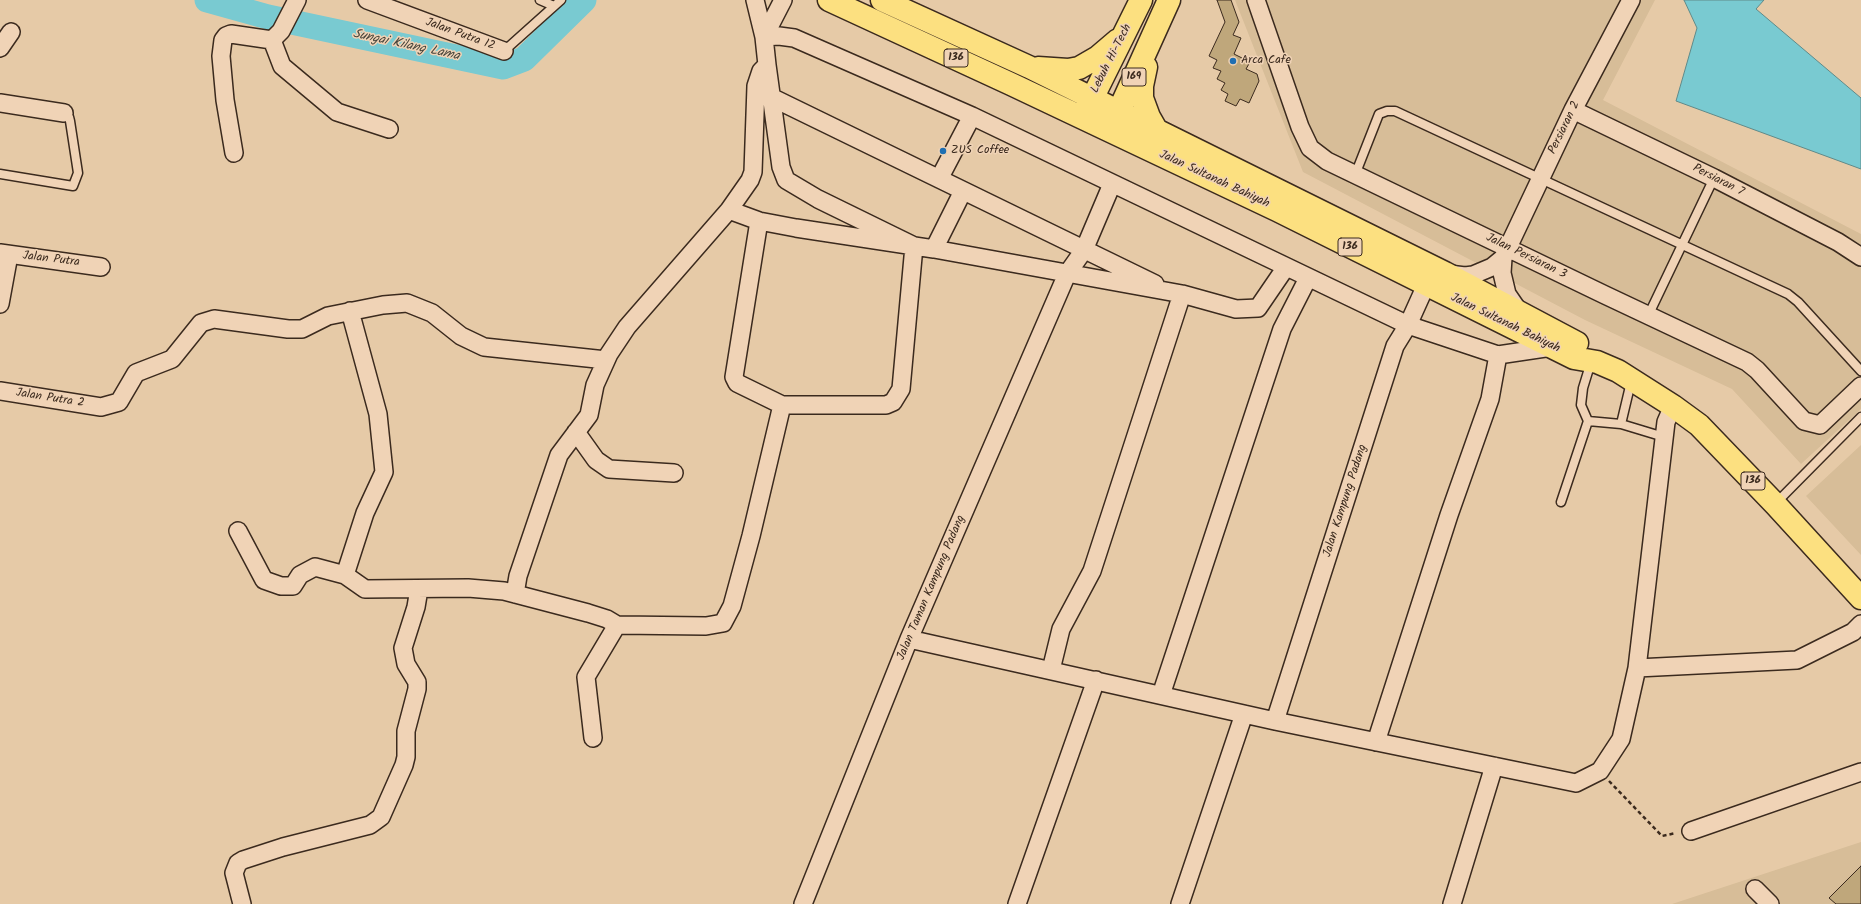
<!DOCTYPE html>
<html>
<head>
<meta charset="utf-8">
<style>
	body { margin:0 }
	canvas { display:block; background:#e6caa7 }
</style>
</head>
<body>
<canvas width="1861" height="904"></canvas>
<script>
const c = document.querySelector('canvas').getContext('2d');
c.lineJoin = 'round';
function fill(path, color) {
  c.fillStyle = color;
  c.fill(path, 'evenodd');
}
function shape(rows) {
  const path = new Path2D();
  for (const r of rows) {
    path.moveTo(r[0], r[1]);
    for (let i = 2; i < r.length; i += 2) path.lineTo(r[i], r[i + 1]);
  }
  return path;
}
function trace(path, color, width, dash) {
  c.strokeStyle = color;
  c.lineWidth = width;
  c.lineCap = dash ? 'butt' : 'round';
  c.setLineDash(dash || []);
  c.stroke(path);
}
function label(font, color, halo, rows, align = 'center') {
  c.font = font + ' Kalam,sans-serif';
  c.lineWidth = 3;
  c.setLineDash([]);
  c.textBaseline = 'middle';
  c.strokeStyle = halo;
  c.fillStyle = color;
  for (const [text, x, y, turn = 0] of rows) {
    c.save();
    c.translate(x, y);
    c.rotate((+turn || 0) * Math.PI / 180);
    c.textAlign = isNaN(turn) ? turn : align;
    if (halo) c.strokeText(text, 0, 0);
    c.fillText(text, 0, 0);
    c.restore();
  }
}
fill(shape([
	[1235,0,1655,0,1603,100,1861,234,1861,409,1801,464,1732,389,1585,320,1303,172],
	[1861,445,1861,555,1806,496],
	[1861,842,1861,904,1672,904]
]), '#d7bd98');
const water = shape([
	[1684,0,1764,0,1756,9,1861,98,1861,169,1676,101,1697,28,1684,0]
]);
fill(water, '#79cad1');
trace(water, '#608a89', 1);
trace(shape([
	[207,0,268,17,503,67,524,59,584,0]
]), '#79cad1', 25);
const building = shape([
	[1217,0,1231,0,1239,22,1233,35,1241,38,1234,54,1250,62,1246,69,1257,74,1259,81,1249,103,1240,99,1236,106,1225,101,1228,94,1221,90,1225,83,1217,79,1221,71,1213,68,1217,60,1209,56,1225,22,1217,0],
	[1861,866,1861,904,1836,904,1829,898,1861,866]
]);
fill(building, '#bfa77b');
trace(building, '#3b2a1e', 1);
const lane = shape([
	[540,0,554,6],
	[504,51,561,0],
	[0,174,73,186,78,173,70,121,69,117,64,113],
	[1355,175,1379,114,1387,111,1395,111,1788,294,1798,302,1861,371],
	[1648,316,1714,178],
	[1588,421,1621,424,1664,437],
	[1621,424,1631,382],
	[1561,502,1588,421,1581,405,1583,388,1591,362],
	[1776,503,1861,417]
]);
const street = shape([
	[367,0,504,51],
	[1256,0,1300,127,1310,148,1327,161,1605,295,1747,362,1757,370,1804,421,1820,425,1861,386],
	[764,37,779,36,794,38,972,116,1408,325,1498,355,1490,399,1449,515,1376,742],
	[764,37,783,0],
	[272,40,282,66,337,112,389,129],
	[0,48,11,32],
	[771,97,1155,284],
	[0,103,64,113],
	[1573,110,1714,178,1838,242,1861,257],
	[234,153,225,100,221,56,223,40,226,36,231,34,272,40,281,31,297,0],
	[939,179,972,116],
	[729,210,759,221,796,228,934,249,1182,294,1236,309,1258,308,1286,267],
	[759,221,734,377,737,383,782,405],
	[934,249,963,191],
	[0,253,101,267],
	[1449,274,1465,276,1473,275,1492,267,1503,258],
	[0,304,9,255],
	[1520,313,1507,294,1502,273,1503,258,1573,110,1631,0],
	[1498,355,1552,347],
	[0,391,101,407,119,402,136,373,172,359,201,323,214,319,288,329,302,329,328,316,383,305,407,303,432,313,461,336,484,347,606,360],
	[576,432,596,460,609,469,674,473],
	[238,531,264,580,281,586,293,586,300,575,315,567,345,575,365,589,468,588,504,591,588,613,607,619,617,625,706,626,723,623,732,606,751,536,782,405,886,405,893,402,901,389,914,246,818,199,786,180,781,167,767,65],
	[345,575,365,513,384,472,378,414,350,311],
	[515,594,518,576,559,455,589,415,595,385,609,354,627,327,729,210,750,180,753,172,756,86,761,71,767,65,764,37,755,0],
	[909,639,1275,721,1576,783,1600,771,1621,739,1637,668,1666,422,1673,406],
	[1637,668,1797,660,1853,632,1861,624],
	[1051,670,1061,629,1092,571,1182,294],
	[1161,695,1282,329,1308,278],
	[1275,721,1395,346,1408,325,1426,285],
	[593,738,586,677,617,625],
	[1691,831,1861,772],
	[1755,889,1770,904],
	[242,904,234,873,238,863,243,860,283,847,370,825,381,817,404,765,406,757,406,731,417,689,417,682,406,664,403,648,416,607,419,589],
	[803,904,909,639,1067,274,1084,250,1112,184],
	[1017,904,1096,680],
	[1180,904,1244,714],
	[1452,904,1494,766]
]);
const primary = shape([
	[829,0,1011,84,1277,210,1574,358,1597,362,1618,371,1673,406,1699,425,1775,504,1861,598],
	[882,0,1029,67,1445,273,1577,343],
	[1146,67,1142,86,1142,98,1149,117,1157,131],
	[1038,68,1068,70,1079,68,1098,57,1118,40],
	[1086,111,1141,0],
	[1113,124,1169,0]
]);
trace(lane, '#3b2a1e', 11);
trace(street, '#3b2a1e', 20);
trace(primary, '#3b2a1e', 25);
trace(shape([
	[1609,781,1662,836,1676,833]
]), '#3b2a1e', 2.5, [4, 3]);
trace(lane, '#f0d3b6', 8);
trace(street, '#f0d3b6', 17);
trace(primary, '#fce080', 22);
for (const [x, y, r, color] of [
	[1233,61,4,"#1f6fb2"],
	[943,151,4,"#1f6fb2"]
]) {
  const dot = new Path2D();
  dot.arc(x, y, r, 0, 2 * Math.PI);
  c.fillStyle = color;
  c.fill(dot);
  trace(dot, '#f0d3b6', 1.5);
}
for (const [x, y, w] of [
	[956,58,24],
	[1134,77,24],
	[1350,247,24],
	[1753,481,24]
]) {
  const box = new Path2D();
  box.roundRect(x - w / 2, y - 9, w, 18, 3);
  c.fillStyle = '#f0d3b6';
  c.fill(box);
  trace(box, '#3b2a1e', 1);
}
label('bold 11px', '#3b2a1e', null, [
	["136",956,58],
	["169",1134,77],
	["136",1350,247],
	["136",1753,481]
]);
label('12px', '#3b2a1e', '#f0d3b6', [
	["Jalan Putra 12",460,35,20],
	["Lebuh Hi-Tech",1112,59,-63],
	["Persiaran 2",1565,128,-64],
	["Jalan Sultanah Bahiyah",1214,180,25],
	["Persiaran 7",1718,181,27],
	["Jalan Persiaran 3",1526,257,26],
	["Jalan Putra",51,260,7],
	["Jalan Sultanah Bahiyah",1505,324,26],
	["Jalan Putra 2",50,399,9],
	["Jalan Kampung Padang",1346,501,-72],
	["Jalan Taman Kampung Padang",932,588,-67]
]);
label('12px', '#3b2a1e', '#f0d3b6', [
	["Arca Cafe",1241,61],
	["ZUS Coffee",951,151]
], 'left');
label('italic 13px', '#444239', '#f0d3b6', [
	["Sungai Kilang Lama",406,46,12]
]);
</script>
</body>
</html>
